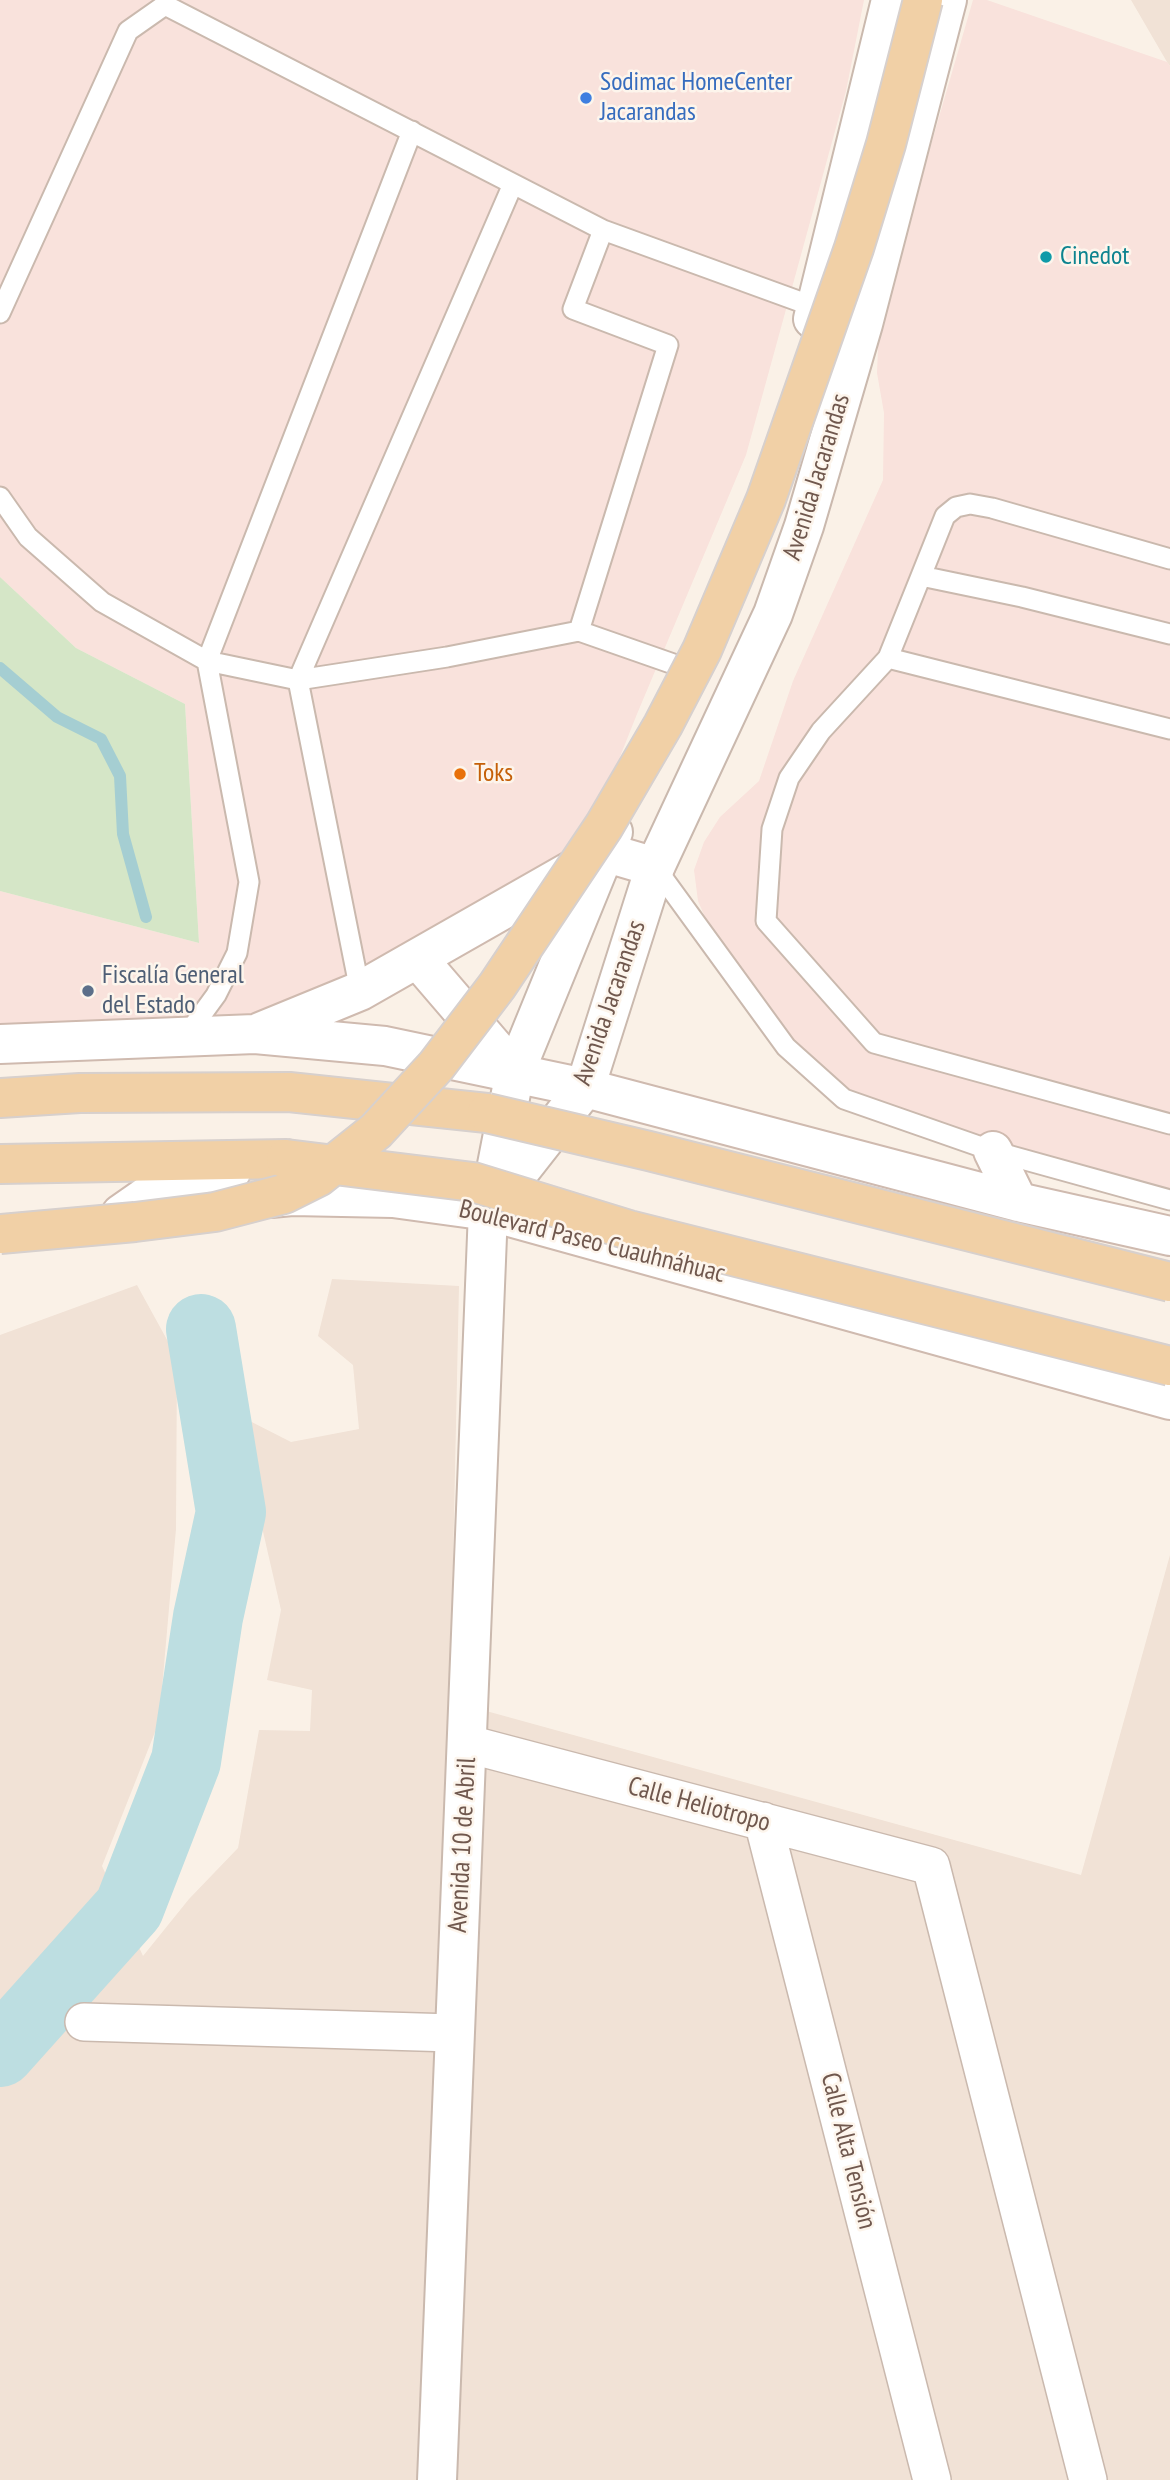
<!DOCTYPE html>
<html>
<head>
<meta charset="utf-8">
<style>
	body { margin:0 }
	canvas { display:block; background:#faf1e7 }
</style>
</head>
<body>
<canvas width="1170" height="2480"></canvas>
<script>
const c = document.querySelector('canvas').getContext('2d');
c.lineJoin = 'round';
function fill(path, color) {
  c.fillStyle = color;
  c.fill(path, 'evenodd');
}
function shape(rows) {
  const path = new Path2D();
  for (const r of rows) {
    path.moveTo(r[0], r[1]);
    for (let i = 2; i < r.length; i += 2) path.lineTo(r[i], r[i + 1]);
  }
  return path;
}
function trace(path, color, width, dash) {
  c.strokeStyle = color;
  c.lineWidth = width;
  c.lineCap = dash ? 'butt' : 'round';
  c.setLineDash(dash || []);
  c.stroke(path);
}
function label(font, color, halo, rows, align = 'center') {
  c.font = font + ' "PT Sans Narrow",sans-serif';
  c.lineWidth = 5;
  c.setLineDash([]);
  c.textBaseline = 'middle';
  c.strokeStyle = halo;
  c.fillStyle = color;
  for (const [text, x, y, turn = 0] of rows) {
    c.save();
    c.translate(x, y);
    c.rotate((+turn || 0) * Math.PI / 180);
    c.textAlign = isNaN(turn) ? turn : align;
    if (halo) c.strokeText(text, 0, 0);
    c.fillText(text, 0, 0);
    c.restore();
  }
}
fill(shape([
	[1131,0,1170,0,1170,66,1167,62],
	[332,1279,459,1286,450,1701,1081,1875,1170,1555,1170,2480,0,2480,0,1335,137,1285,177,1358,176,1529,159,1722,102,1866,143,1956,189,1899,238,1848,259,1730,310,1731,312,1690,267,1680,281,1610,236,1414,291,1442,359,1429,353,1365,318,1336]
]), '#f1e2d6');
fill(shape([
	[0,0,864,0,846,91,746,455,637,714,584,847,338,1011,0,1043,0,891,199,943,185,704,76,648,0,577],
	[973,0,987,0,1167,62,1170,66,1170,1199,849,1100,787,1046,717,945,698,901,694,870,704,842,720,817,759,781,793,681,883,480,884,413,877,373,879,324]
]), '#f9e2dc');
fill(shape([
	[0,577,76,648,185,704,199,943,0,891]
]), '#d5e6c7');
trace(shape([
	[0,668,57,717,101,739,120,776,123,834,146,917]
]), '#a5ced2', 12);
trace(shape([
	[0,2052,129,1908,186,1761,208,1617,231,1512,201,1329]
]), '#bddee1', 70);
const service = shape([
	[0,313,128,31,165,5,603,230,823,310],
	[0,497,28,537,102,602,207,661,298,680,447,657,579,631,682,667],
	[921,576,945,516,956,507,970,504,992,508,1170,559],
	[579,631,668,345,573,309,603,230],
	[1170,634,1022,597,921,576,888,658,821,731,789,778,772,829,766,921,874,1043,1170,1124],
	[888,658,1170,729],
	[655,867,786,1047,844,1099,993,1151,1170,1200],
	[360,991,298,680,513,184],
	[186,1036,216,995,237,953,249,882,207,661,412,131]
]);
const minor = shape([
	[468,1744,931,1866,1088,2480],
	[763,1821,932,2480],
	[84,2022,453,2033]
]);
const tertiary = shape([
	[813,319,891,0],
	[494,1204,585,1088,655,867,773,614,804,526,863,324,947,0],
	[437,2480,488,1211,515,1072,613,832]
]);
const secondary = shape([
	[418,959,515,1072],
	[260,1032,360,991,604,852,655,867],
	[0,1044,255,1034,385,1046,585,1088,1018,1202,1170,1236],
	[993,1151,1018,1202],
	[271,1198,292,1196,393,1198,488,1211,1170,1400],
	[121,1214,154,1191,175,1182,206,1173,231,1172]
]);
const primary = shape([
	[0,1098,80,1093,289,1092,487,1113],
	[0,1164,286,1159]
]);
trace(service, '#cab9ae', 23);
trace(minor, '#cab9ae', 40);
trace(tertiary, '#cab9ae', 42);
trace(secondary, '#cfbaaf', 42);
trace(primary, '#d7d0cd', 42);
trace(service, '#fff', 19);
trace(minor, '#fff', 37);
trace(tertiary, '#fff', 38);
trace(secondary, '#fff', 38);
trace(primary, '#f1d0a6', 38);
const primaryBridge = shape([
	[487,1113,649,1151,1170,1282],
	[286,1159,473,1182,629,1230,1170,1366],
	[0,1234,135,1222,215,1212,284,1194,318,1177,376,1131,436,1066,497,986,604,826,663,725,702,650,766,499,854,248,886,144,923,0]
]);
trace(primaryBridge, '#d7d0cd', 42, []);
trace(primaryBridge, '#f1d0a6', 38);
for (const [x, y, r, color] of [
	[586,98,7,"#3f7fe0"],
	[1046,257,7,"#0f9aa8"],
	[460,774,7,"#e8710a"],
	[88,991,7,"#5c6f8a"]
]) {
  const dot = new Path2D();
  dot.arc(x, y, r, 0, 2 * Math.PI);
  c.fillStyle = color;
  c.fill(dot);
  trace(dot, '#fdf5ec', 2.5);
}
label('26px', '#366cbe', '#fdf5ec', [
	["Sodimac HomeCenter",600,83],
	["Jacarandas",600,113]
], 'left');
label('26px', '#0d838f', '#fdf5ec', [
	["Cinedot",1060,257]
], 'left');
label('26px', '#70584e', '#fdf5ec', [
	["Avenida Jacarandas",817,477,-73],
	["Avenida Jacarandas",610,1003,-71],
	["Boulevard Paseo Cuauhnáhuac",592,1242,14],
	["Calle Heliotropo",699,1805,15],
	["Avenida 10 de Abril",463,1845,-87],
	["Calle Alta Tensión",848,2151,76]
]);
label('26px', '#c56008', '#fdf5ec', [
	["Toks",474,774]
], 'left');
label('26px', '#4e5e75', '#fdf5ec', [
	["Fiscalía General",102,976],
	["del Estado",102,1006]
], 'left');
</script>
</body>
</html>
